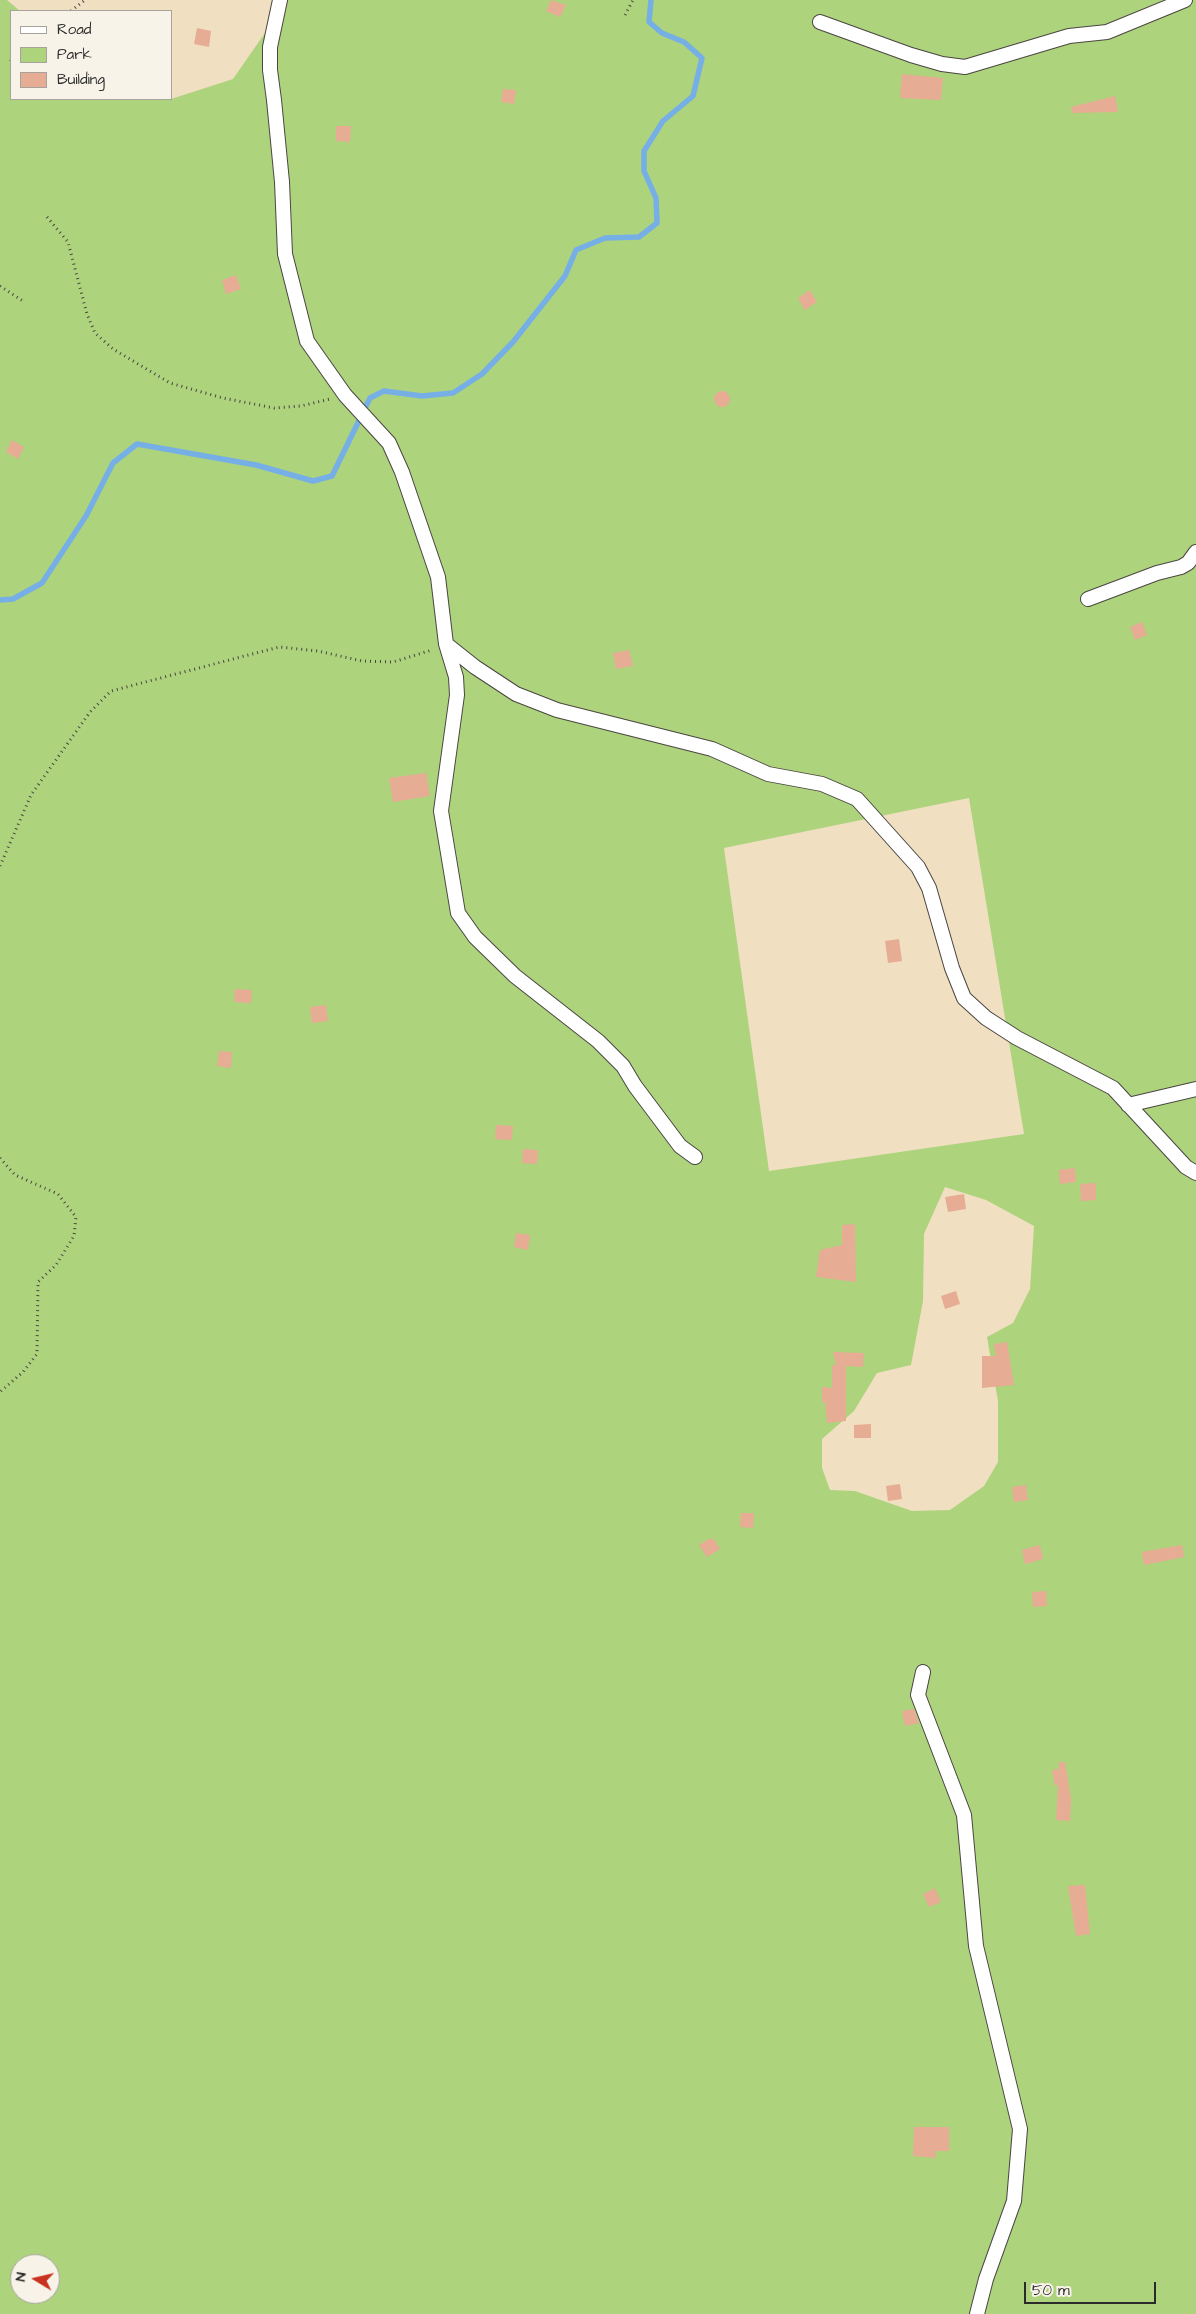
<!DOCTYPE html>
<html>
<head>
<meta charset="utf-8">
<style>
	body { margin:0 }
	#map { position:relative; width:1196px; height:2314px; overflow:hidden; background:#f1dfc2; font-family:"Architects Daughter",sans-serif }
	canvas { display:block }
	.legend { position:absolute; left:10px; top:10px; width:162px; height:90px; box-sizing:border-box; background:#f7f3e8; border:1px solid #a5a39c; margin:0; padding:6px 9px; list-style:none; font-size:15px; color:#2b2b2b }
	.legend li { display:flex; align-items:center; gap:10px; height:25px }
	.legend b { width:25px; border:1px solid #a5a39c }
	.north { position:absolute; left:10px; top:2254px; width:50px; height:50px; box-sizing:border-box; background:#f7f3e8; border:1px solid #a5a39c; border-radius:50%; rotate:279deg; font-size:14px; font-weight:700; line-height:20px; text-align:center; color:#2b2b2b }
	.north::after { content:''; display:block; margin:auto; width:18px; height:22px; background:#c8321e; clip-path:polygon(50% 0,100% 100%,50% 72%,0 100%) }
	.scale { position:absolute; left:1024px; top:2282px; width:132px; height:22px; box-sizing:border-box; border:2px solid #2b2b2b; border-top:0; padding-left:6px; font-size:15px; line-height:18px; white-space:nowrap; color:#2b2b2b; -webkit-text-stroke:4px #f7f3e8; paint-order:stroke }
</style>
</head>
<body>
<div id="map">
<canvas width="1196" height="2314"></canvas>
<ul class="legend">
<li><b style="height:6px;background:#fff"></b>Road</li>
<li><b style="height:14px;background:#aed37d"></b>Park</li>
<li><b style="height:14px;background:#e6ac94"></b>Building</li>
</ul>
<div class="north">N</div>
<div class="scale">50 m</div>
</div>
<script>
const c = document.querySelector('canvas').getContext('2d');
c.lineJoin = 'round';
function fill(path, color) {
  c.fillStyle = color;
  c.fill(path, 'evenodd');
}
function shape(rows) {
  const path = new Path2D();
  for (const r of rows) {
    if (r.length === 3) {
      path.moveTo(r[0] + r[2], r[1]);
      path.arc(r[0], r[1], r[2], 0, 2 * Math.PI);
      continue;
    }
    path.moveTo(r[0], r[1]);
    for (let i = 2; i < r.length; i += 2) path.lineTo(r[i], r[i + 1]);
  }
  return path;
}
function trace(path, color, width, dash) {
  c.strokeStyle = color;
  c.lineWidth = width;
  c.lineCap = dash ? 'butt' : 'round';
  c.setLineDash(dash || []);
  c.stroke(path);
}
fill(shape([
	[0,0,7,0,20,11,11,11,11,99,171,99,233,79,276,17,278,0,1196,0,1196,2314,0,2314],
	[969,798,1024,1134,769,1171,724,848],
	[945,1187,986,1200,1034,1226,1030,1289,1013,1323,987,1337,998,1401,998,1462,984,1486,950,1510,912,1511,855,1491,830,1490,822,1468,822,1439,854,1411,877,1373,911,1365,923,1301,924,1234],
	[20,2264,50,2264,50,2294,20,2294]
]), '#aed37d');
trace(shape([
	[0,600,13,599,42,583,86,516,113,463,137,444,256,465,313,481,332,476,370,398,384,391,422,396,453,393,482,374,513,342,565,276,576,250,605,238,639,237,657,223,656,198,644,171,644,151,663,121,693,96,702,58,684,42,662,33,649,22,651,0]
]), '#76afe6', 5.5);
fill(shape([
	[551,0,566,5,560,17,546,11],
	[197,28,211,31,209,47,194,44],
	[902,74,943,78,941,100,900,98],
	[503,89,516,90,514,104,501,102],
	[1115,96,1118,112,1072,113,1071,107],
	[336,126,351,126,350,142,336,141],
	[236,275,241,289,226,294,222,280],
	[810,290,817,302,805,310,798,298],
	[722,399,8],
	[12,440,24,447,18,459,6,452],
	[1142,622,1147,635,1135,640,1130,627],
	[629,650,633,666,616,669,613,653],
	[426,773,430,796,393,802,389,778],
	[899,939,902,961,888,963,885,941],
	[235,989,252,990,251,1003,234,1002],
	[326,1005,328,1021,312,1023,310,1007],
	[219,1051,232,1052,231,1068,217,1066],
	[496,1125,513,1126,512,1140,495,1139],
	[523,1149,538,1150,537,1164,522,1163],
	[1075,1168,1076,1182,1060,1184,1059,1170],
	[1096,1183,1096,1200,1081,1201,1080,1184],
	[964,1194,966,1209,948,1212,945,1197],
	[855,1224,856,1282,816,1277,820,1250,842,1245,842,1225],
	[516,1233,530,1235,528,1250,514,1247],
	[956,1291,960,1304,945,1309,941,1296],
	[1007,1342,1014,1385,982,1388,982,1356,996,1356,994,1344],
	[833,1352,864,1353,863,1367,846,1366,846,1421,827,1423,825,1402,822,1402,822,1387,832,1388,832,1365,836,1365],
	[871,1424,871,1438,854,1438,854,1425],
	[900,1484,902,1499,888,1501,886,1486],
	[1026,1485,1028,1500,1014,1502,1012,1487],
	[741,1513,754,1513,753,1528,740,1527],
	[709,1539,714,1539,720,1549,707,1557,699,1545],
	[1040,1545,1043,1559,1025,1564,1022,1550],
	[1182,1545,1184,1557,1144,1565,1142,1552],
	[1046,1591,1047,1606,1033,1607,1032,1592],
	[914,1709,919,1723,905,1726,902,1711],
	[1059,1762,1065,1762,1071,1799,1070,1821,1056,1820,1058,1785,1055,1786,1052,1770,1059,1769],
	[1085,1885,1090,1934,1076,1936,1068,1886],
	[935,1888,941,1902,929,1907,923,1894],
	[914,2127,949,2127,949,2151,935,2151,936,2158,913,2156]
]), '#e6ac94');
const street = shape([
	[280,0,270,47,270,70,274,100,282,182,285,254,307,341,345,395,389,443,402,472,438,577,446,644,475,667,516,694,557,710,712,749,768,774,822,784,857,799,918,867,929,888,952,968,964,998,986,1018,1017,1038,1113,1088,1186,1167,1196,1173],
	[820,22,911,55,942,64,965,67,1069,36,1107,32,1185,0],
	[1088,599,1157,573,1181,567,1188,563,1196,552],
	[446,644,456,677,457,695,441,811,458,913,475,937,515,976,598,1041,623,1066,635,1086,680,1146,695,1157],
	[1128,1105,1196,1089],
	[923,1672,918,1695,964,1815,976,1946,1020,2129,1014,2201,986,2279,977,2314]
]);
trace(street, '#494642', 16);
trace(shape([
	[71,11,85,0],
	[625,15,633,0],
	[11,61,11,60],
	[47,217,68,242,87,314,95,333,113,349,170,383,223,398,274,408,301,406,330,399],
	[0,286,23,301],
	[0,866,31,795,90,712,111,691,279,647,318,651,362,661,393,662,432,650],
	[0,1158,15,1175,58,1194,76,1217,74,1236,56,1265,38,1282,37,1354,23,1372,0,1392]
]), '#494642', 3, [1, 4]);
trace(street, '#fff', 14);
</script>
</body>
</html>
